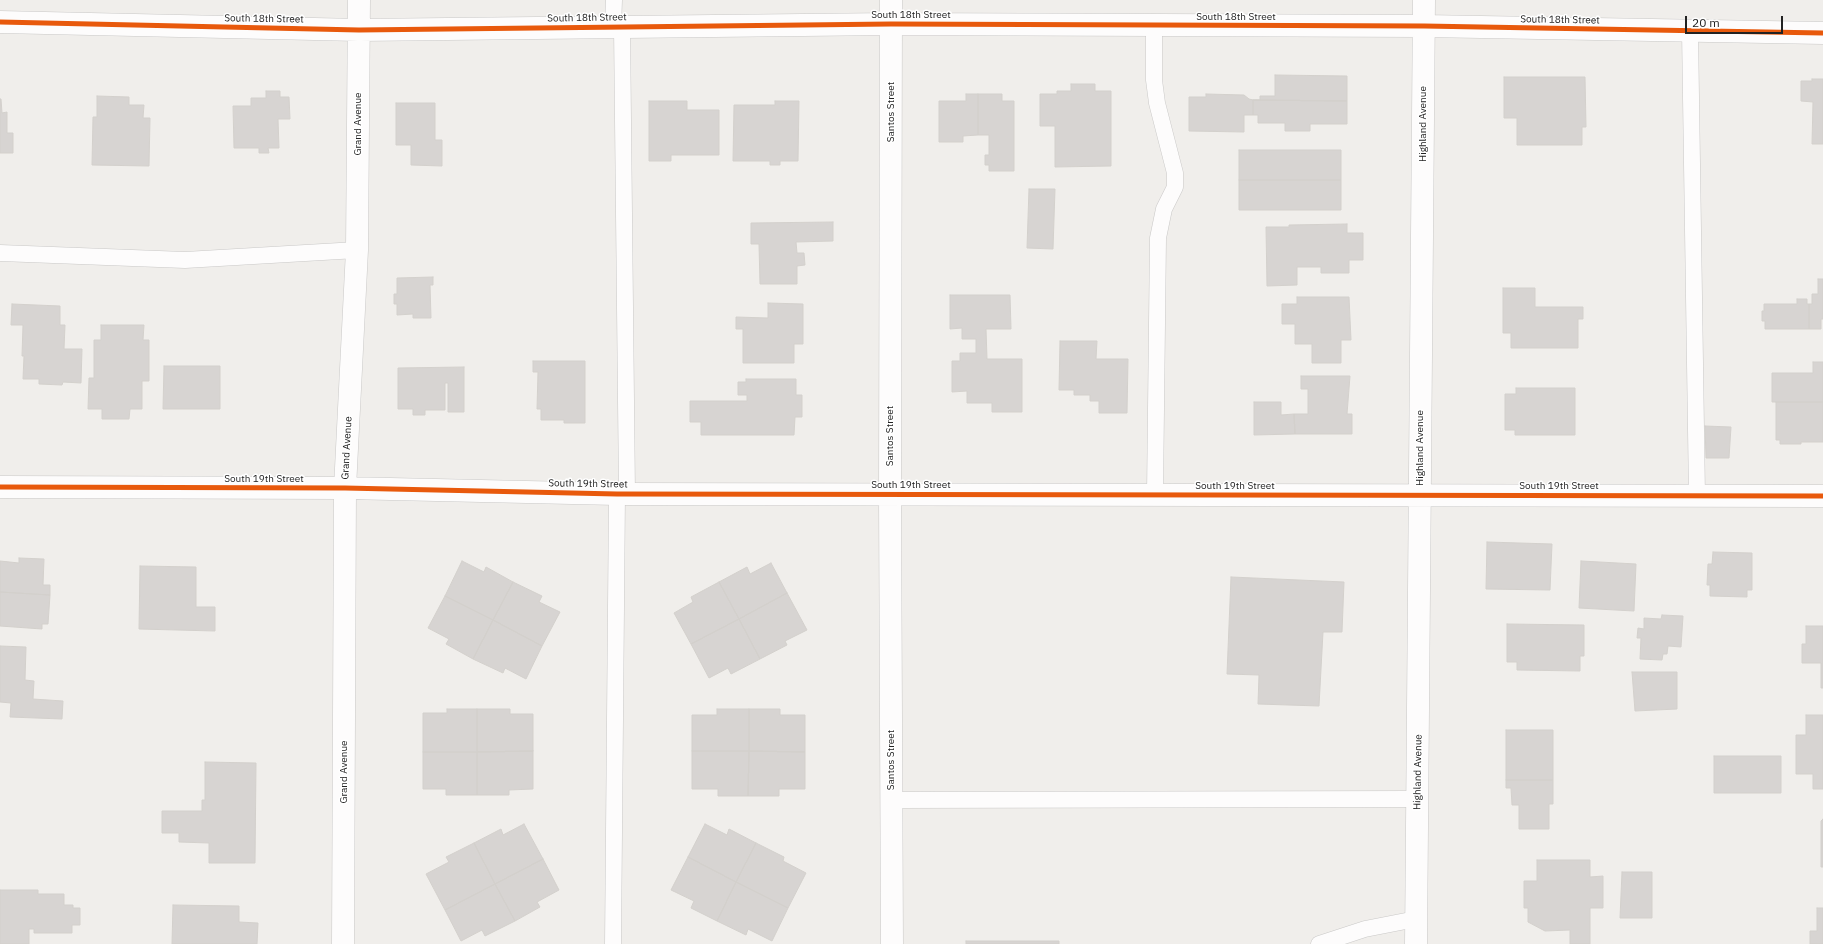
<!DOCTYPE html>
<html>
<head>
<meta charset="utf-8">
<style>
	body { margin:0 }
	#map { position:relative; width:1823px; height:944px; overflow:hidden; background:#f0eeeb; font-family:"IBM Plex Sans",sans-serif }
	canvas { display:block }
	.scale { position:absolute; left:1685px; top:16px; width:98px; height:18px; box-sizing:border-box; border:2px solid #222; border-top:0; padding-left:5px; font-size:12px; line-height:14px; white-space:nowrap; color:#222; -webkit-text-stroke:3px #fff; paint-order:stroke }
</style>
</head>
<body>
<div id="map">
<canvas width="1823" height="944"></canvas>
<div class="scale">20 m</div>
</div>
<script>
const c = document.querySelector('canvas').getContext('2d');
c.lineJoin = 'round';
function fill(path, color) {
  c.fillStyle = color;
  c.fill(path, 'evenodd');
}
function shape(rows) {
  const path = new Path2D();
  for (const r of rows) {
    path.moveTo(r[0], r[1]);
    for (let i = 2; i < r.length; i += 2) path.lineTo(r[i], r[i + 1]);
  }
  return path;
}
function trace(path, color, width, dash) {
  c.strokeStyle = color;
  c.lineWidth = width;
  c.lineCap = dash ? 'butt' : 'round';
  c.setLineDash(dash || []);
  c.stroke(path);
}
function label(font, color, halo, rows, align = 'center') {
  c.font = font + ' "IBM Plex Sans",sans-serif';
  c.lineWidth = 3;
  c.setLineDash([]);
  c.textBaseline = 'middle';
  c.strokeStyle = halo;
  c.fillStyle = color;
  for (const [text, x, y, turn = 0] of rows) {
    c.save();
    c.translate(x, y);
    c.rotate((+turn || 0) * Math.PI / 180);
    c.textAlign = isNaN(turn) ? turn : align;
    if (halo) c.strokeText(text, 0, 0);
    c.fillText(text, 0, 0);
    c.restore();
  }
}
const building = shape([
	[1275,75,1347,76,1347,101,1253,100,1260,100,1260,96,1275,96,1275,75],
	[1504,77,1585,77,1586,127,1582,127,1582,145,1517,145,1517,118,1504,118,1504,77],
	[1812,79,1823,79,1823,144,1812,144,1813,102,1801,101,1801,81,1812,81,1812,79],
	[1071,84,1095,84,1095,91,1111,91,1111,166,1055,167,1055,126,1040,126,1040,94,1057,94,1057,91,1071,91,1071,84],
	[266,91,280,91,280,97,289,97,290,119,278,119,279,148,268,148,269,153,259,153,259,148,234,148,233,106,251,106,251,98,266,98,266,91],
	[966,94,978,94,978,135,963,136,963,142,939,142,939,101,966,101,966,94],
	[978,94,1002,94,1002,101,1014,101,1014,171,989,171,989,165,985,165,985,155,989,155,989,135,978,135,978,94],
	[1206,94,1244,95,1249,99,1253,100,1253,115,1244,115,1244,132,1189,131,1189,97,1206,97,1206,94],
	[97,96,129,97,129,105,144,105,143,118,150,118,149,166,92,165,93,117,97,117,97,96],
	[0,99,1,99,2,113,7,112,7,133,13,133,13,153,0,153,0,99],
	[1253,100,1347,101,1347,124,1310,124,1310,131,1285,131,1285,123,1258,123,1258,115,1253,115,1253,100],
	[649,101,687,101,687,110,719,110,719,155,671,155,671,161,649,161,649,101],
	[775,101,799,101,798,161,780,161,780,165,770,165,770,161,733,161,734,105,775,105,775,101],
	[396,103,435,103,435,140,442,140,442,166,411,165,411,145,396,145,396,103],
	[1239,150,1341,150,1341,180,1239,180,1239,150],
	[1239,180,1341,180,1341,210,1239,210,1239,180],
	[1029,189,1055,189,1053,249,1027,248,1029,189],
	[833,222,833,241,796,242,797,253,804,253,805,265,797,266,797,284,760,284,759,244,751,244,751,223,833,222],
	[1347,224,1347,233,1363,233,1363,260,1349,260,1349,273,1321,273,1321,267,1297,267,1297,285,1267,286,1266,227,1289,227,1289,225,1347,224],
	[433,277,433,285,430,285,431,318,413,318,413,314,397,315,397,304,394,304,394,294,397,294,397,278,433,277],
	[1818,279,1823,279,1823,319,1821,319,1821,329,1809,329,1809,304,1812,304,1812,294,1818,294,1818,279],
	[1503,288,1535,288,1535,307,1583,307,1583,319,1578,319,1578,348,1511,348,1511,333,1503,333,1503,288],
	[950,295,1010,295,1011,329,986,329,987,359,1022,359,1022,412,992,412,992,403,967,403,967,391,952,392,952,361,960,361,960,353,976,353,976,339,962,339,962,328,950,329,950,295],
	[1297,297,1349,297,1351,340,1341,340,1341,363,1312,363,1312,344,1295,344,1295,324,1282,324,1282,304,1297,304,1297,297],
	[1797,299,1807,299,1807,304,1809,304,1809,329,1765,329,1765,321,1762,321,1762,311,1764,311,1764,304,1797,304,1797,299],
	[768,303,803,304,803,344,794,344,794,363,743,363,743,329,736,329,736,317,768,318,768,303],
	[12,304,60,306,60,325,65,325,64,349,82,349,81,383,63,382,62,385,39,384,39,379,23,379,24,356,22,356,23,325,11,325,12,304],
	[101,325,144,325,143,340,149,340,149,381,142,381,142,409,130,409,129,419,102,419,102,409,88,409,89,378,94,378,94,340,101,340,101,325],
	[1060,341,1097,341,1096,359,1128,359,1127,413,1099,413,1099,401,1090,401,1090,395,1074,395,1074,390,1059,390,1060,341],
	[533,361,585,361,585,423,564,423,564,420,541,420,541,409,537,409,538,372,533,372,533,361],
	[1813,362,1823,362,1823,402,1772,402,1772,373,1813,373,1813,362],
	[164,366,220,366,220,409,163,409,164,366],
	[464,367,464,412,448,412,448,383,445,383,445,410,425,410,425,415,413,415,413,409,398,409,398,368,464,367],
	[1301,376,1350,376,1347,414,1352,414,1352,434,1295,434,1294,414,1308,414,1308,389,1301,389,1301,376],
	[746,379,796,379,796,395,802,395,802,417,795,417,794,435,701,435,701,422,690,422,690,401,747,401,747,395,738,395,738,382,746,382,746,379],
	[1516,388,1575,388,1575,435,1515,435,1515,430,1505,430,1505,394,1516,394,1516,388],
	[1254,402,1281,402,1281,415,1294,414,1295,434,1254,435,1254,402],
	[1776,402,1823,402,1823,442,1801,442,1801,444,1780,444,1780,440,1776,440,1776,402],
	[1705,426,1731,427,1729,458,1706,458,1705,426],
	[1487,542,1552,544,1550,590,1486,589,1487,542],
	[1713,552,1752,553,1752,590,1747,590,1747,597,1710,596,1710,585,1707,585,1708,564,1712,564,1713,552],
	[19,558,44,559,43,585,50,585,50,595,0,592,0,561,19,563,19,558],
	[462,561,484,572,486,567,513,582,493,620,445,596,462,561],
	[1581,561,1636,564,1634,611,1579,608,1581,561],
	[771,563,787,593,739,619,719,582,747,567,750,574,771,563],
	[140,566,196,567,196,607,215,607,215,631,139,629,140,566],
	[1231,577,1344,582,1342,632,1323,632,1319,706,1258,704,1259,675,1227,674,1231,577],
	[513,582,542,596,539,602,560,612,542,646,493,620,513,582],
	[719,582,739,619,691,644,674,613,693,602,691,597,719,582],
	[0,592,50,595,48,624,42,624,42,629,0,626,0,592],
	[787,593,807,630,785,641,787,645,760,659,739,619,787,593],
	[445,596,493,620,473,659,446,644,449,639,428,628,445,596],
	[1662,615,1683,616,1681,647,1668,646,1667,654,1663,654,1662,660,1640,659,1641,638,1637,638,1638,628,1644,629,1644,618,1661,619,1662,615],
	[739,619,760,659,731,674,728,668,709,678,691,644,739,619],
	[493,620,542,646,526,679,505,668,503,673,473,659,493,620],
	[1507,624,1584,625,1584,656,1580,656,1580,671,1517,670,1517,662,1507,662,1507,624],
	[1806,626,1823,626,1823,688,1821,688,1821,663,1802,663,1802,644,1806,644,1806,626],
	[0,646,26,647,25,680,34,681,33,699,63,701,62,719,10,717,11,703,0,702,0,646],
	[1632,672,1677,672,1677,709,1635,711,1632,672],
	[447,709,477,709,477,752,423,752,423,713,447,713,447,709],
	[477,709,510,709,510,714,533,714,533,751,477,752,477,709],
	[717,709,749,709,749,751,692,751,692,715,717,715,717,709],
	[749,709,780,709,780,715,805,715,805,752,749,751,749,709],
	[1806,715,1823,715,1823,789,1813,789,1813,774,1796,774,1796,735,1806,735,1806,715],
	[1506,730,1553,730,1553,780,1506,780,1506,730],
	[533,751,533,789,509,790,509,795,477,795,477,752,533,751],
	[692,751,749,751,748,796,718,796,718,789,692,789,692,751],
	[749,751,805,752,805,789,779,789,779,796,748,796,749,751],
	[423,752,477,752,477,795,446,795,446,789,423,789,423,752],
	[1714,756,1781,756,1781,793,1714,793,1714,756],
	[205,762,256,763,255,863,209,863,209,843,179,842,179,833,162,833,162,811,202,811,202,800,205,800,205,762],
	[1506,780,1553,780,1553,804,1549,804,1549,829,1519,829,1519,805,1512,805,1511,788,1506,788,1506,780],
	[1823,819,1823,867,1821,867,1821,821,1823,819],
	[524,824,543,859,495,884,474,843,501,829,503,835,524,824],
	[705,824,727,835,729,829,756,843,736,882,688,857,705,824],
	[474,843,495,884,445,910,426,874,449,862,446,857,474,843],
	[756,843,784,857,783,861,806,873,788,908,736,882,756,843],
	[688,857,736,882,717,921,691,908,694,901,671,890,688,857],
	[543,859,559,890,537,902,540,907,515,921,495,884,543,859],
	[1537,860,1590,860,1590,877,1603,876,1603,908,1590,908,1590,944,1570,944,1570,930,1545,931,1528,922,1528,908,1524,908,1524,881,1537,881,1537,860],
	[1622,872,1652,872,1652,918,1620,918,1622,872],
	[736,882,788,908,772,941,748,929,746,935,717,921,736,882],
	[495,884,515,921,485,936,482,930,461,941,445,910,495,884],
	[0,890,38,890,38,894,64,894,64,905,73,905,73,908,80,908,80,925,72,925,72,933,34,933,34,929,29,929,29,944,0,944,0,890],
	[173,905,239,906,239,922,258,923,257,944,172,944,173,905],
	[1817,908,1823,908,1823,944,1810,944,1810,931,1817,931,1817,908],
	[966,941,1059,941,1059,944,966,944,966,941]
]);
fill(building, '#d7d4d2');
trace(building, '#d3d0cc', 1);
const service = shape([
	[1154,25,1154,80,1157,103,1175,173,1175,187,1164,209,1158,238,1155,494],
	[613,27,614,0],
	[622,27,627,494],
	[1690,31,1697,496],
	[0,253,185,260,357,250],
	[891,800,1417,799],
	[613,944,617,494],
	[1319,944,1365,929,1416,919]
]);
const minor = shape([
	[891,0,890,494,892,944],
	[0,22,359,30,891,24,1424,26,1823,33],
	[0,487,345,488,617,494,1823,496],
	[343,944,345,488,357,250,359,0],
	[1416,944,1424,0]
]);
trace(service, '#c9c8c7', 17);
trace(minor, '#c9c8c7', 23);
trace(service, '#fdfcfc', 16);
trace(minor, '#fdfcfc', 22);
trace(shape([
	[0,22,359,30,891,24,1424,26,1823,33],
	[0,487,345,488,617,494,1823,496]
]), '#e8590c', 5);
label('10px', '#222', '#fff', [
	["South 18th Street",911,15],
	["South 18th Street",1236,17],
	["South 18th Street",587,18,-1],
	["South 18th Street",264,19,1],
	["South 18th Street",1560,20,1],
	["Santos Street",891,112,-90],
	["Grand Avenue",358,124,-90],
	["Highland Avenue",1423,124,-90],
	["Santos Street",890,436,-90],
	["Grand Avenue",347,448,-87],
	["Highland Avenue",1420,448,-90],
	["South 19th Street",264,479],
	["South 19th Street",588,484,1],
	["South 19th Street",911,485],
	["South 19th Street",1235,486],
	["South 19th Street",1559,486],
	["Santos Street",891,760,-90],
	["Grand Avenue",344,772,-90],
	["Highland Avenue",1418,772,-89]
]);
</script>
</body>
</html>
